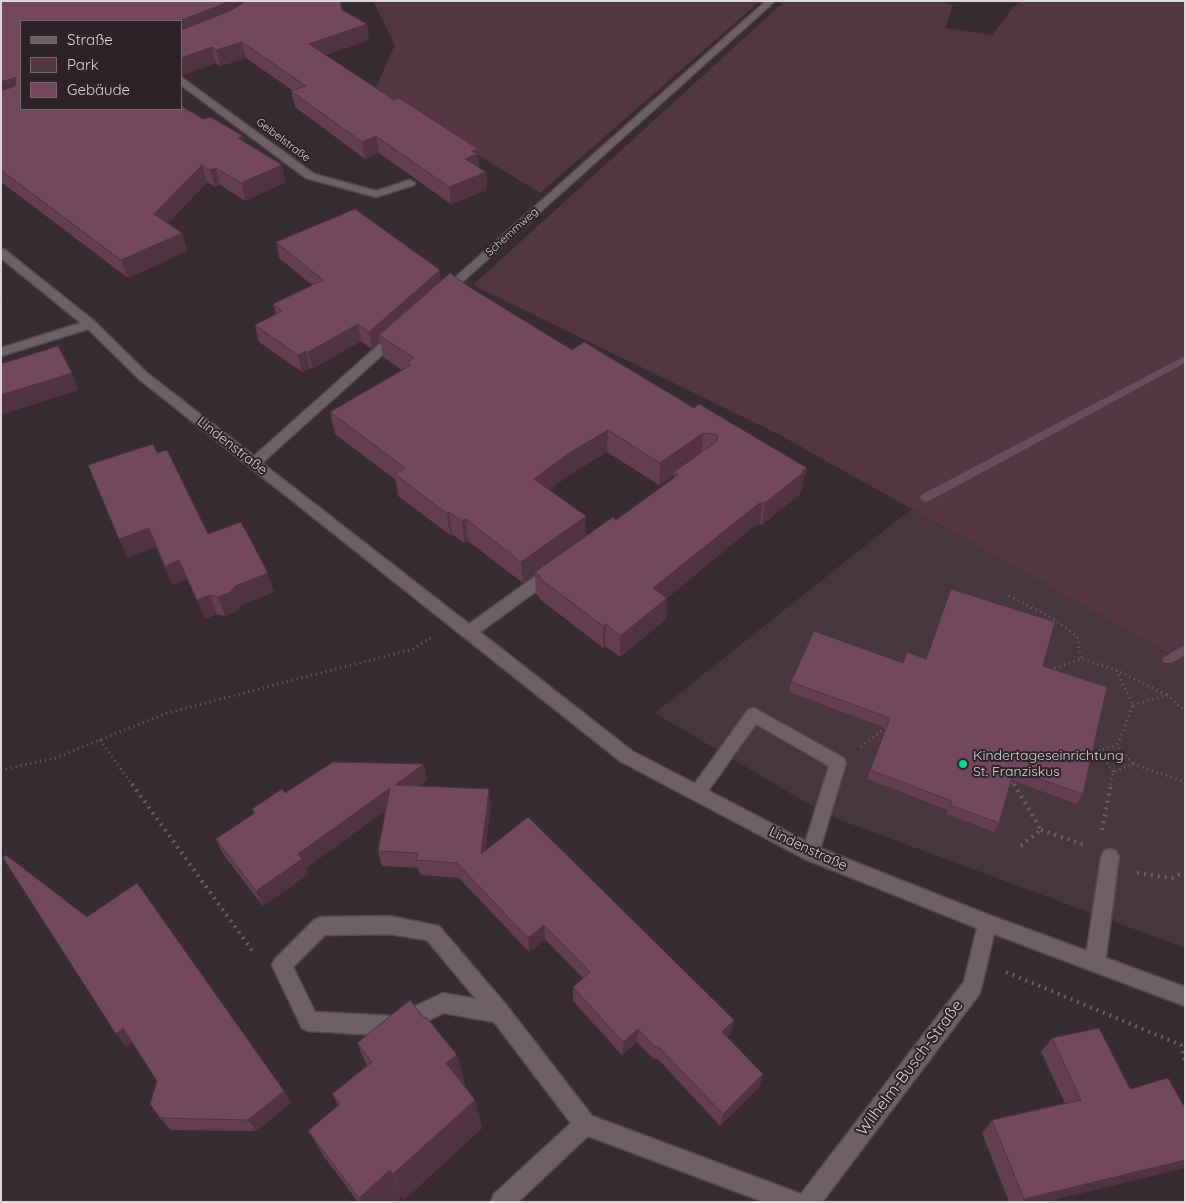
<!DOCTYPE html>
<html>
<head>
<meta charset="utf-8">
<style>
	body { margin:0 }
	#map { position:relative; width:1186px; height:1203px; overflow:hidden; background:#382c31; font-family:Quicksand,sans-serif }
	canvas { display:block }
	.frame { position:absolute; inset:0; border:2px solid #ddd5d8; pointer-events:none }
	.legend { position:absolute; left:20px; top:20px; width:162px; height:90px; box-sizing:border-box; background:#2e2227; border:1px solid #746a6e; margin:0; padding:6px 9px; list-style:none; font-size:15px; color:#ddd5d8 }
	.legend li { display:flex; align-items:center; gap:10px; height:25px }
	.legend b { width:25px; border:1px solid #746a6e }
</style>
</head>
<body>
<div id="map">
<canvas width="1186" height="1203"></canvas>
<div class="frame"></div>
<ul class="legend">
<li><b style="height:6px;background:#6e6066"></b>Straße</li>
<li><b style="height:14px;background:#543643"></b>Park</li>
<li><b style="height:14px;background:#74485c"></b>Gebäude</li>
</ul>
</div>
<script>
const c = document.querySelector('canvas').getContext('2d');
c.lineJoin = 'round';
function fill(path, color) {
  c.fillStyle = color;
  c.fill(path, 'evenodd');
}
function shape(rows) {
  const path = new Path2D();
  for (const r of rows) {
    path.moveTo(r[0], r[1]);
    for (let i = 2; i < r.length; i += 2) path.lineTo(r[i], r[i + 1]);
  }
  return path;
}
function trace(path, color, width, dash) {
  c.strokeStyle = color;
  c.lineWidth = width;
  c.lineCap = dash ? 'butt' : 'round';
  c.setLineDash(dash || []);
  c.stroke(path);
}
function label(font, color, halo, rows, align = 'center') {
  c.font = font + ' Quicksand,sans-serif';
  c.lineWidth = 4;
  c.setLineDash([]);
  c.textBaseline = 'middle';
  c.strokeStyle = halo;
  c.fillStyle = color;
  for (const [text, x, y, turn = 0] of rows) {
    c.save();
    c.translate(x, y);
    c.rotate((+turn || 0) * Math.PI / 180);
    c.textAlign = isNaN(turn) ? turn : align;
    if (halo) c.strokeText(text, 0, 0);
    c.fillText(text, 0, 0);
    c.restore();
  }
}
fill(shape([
	[911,509,1185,663,1185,948,827,815,655,713]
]), '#48363d');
fill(shape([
	[373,1,760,1,540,193,374,91,395,45],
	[785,1,941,1,953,5,945,28,992,35,1014,7,1022,1,1185,1,1185,663,782,436,473,285]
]), '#543643');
fill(shape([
	[1185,356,1185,363,929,501,925,502,920,498,921,495,1185,356],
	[1185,645,1185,655,1172,663,1164,663,1162,660,1164,657,1185,645]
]), '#6a4c5b');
const service = shape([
	[754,708,844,758,846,763,817,859,811,861,805,859,802,853,829,766,756,724,703,798,697,800,691,798,688,793,748,710,754,708],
	[1110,849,1116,851,1119,857,1105,963,1102,969,1095,972,1088,969,1085,963,1101,857,1104,851,1110,849]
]);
const minor = shape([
	[766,1,775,1,449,294,441,294,439,292,441,290,766,1],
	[181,77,314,174,376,191,410,180,415,183,414,185,376,197,306,178,181,85,181,77],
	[1,249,5,250,94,321,147,373,254,456,392,333,400,333,402,336,400,339,262,463,469,624,547,568,552,567,557,568,559,572,557,576,480,632,632,751,817,847,989,915,1185,987,1185,1006,994,934,980,993,822,1202,764,1202,588,1136,518,1202,491,1202,494,1194,571,1123,494,1022,444,1013,395,1036,309,1031,302,1028,272,965,275,959,314,920,321,917,389,916,439,926,507,1006,592,1116,801,1194,964,982,977,928,805,859,620,761,139,379,88,329,1,356,1,348,81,323,1,258,1,249],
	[389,934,427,940,476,999,443,993,394,1016,315,1012,293,967,325,935,389,934]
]);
trace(service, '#544b4e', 3);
trace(minor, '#544b4e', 3);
trace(shape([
	[1009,596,1049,616,1077,636,1081,659],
	[1050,670,1081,659,1116,670,1133,705,1117,746,1133,764,1113,772,1110,786],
	[1116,670,1166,695],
	[1133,705,1167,695,1185,711],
	[100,740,133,786],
	[861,747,888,726],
	[1133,764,1185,782],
	[1,770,55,758,167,713,413,649,432,637],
	[1113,772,1099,750,1117,746],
	[1008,779,1014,786]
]), '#6b6065', 3, [1, 4]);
trace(shape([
	[132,784,254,953],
	[1014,784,1041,830,1018,848],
	[1041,830,1085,845],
	[1102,830,1111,784],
	[1137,873,1172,878,1185,872],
	[1006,972,1181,1045,1185,1062]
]), '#6b6065', 4, [2, 5]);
fill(service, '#6e6066');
fill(minor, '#6e6066');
fill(shape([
	[1,1,342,10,369,40,326,55,479,166,478,167,486,172,487,190,451,204,379,153,365,159,295,107,291,91,292,90,246,58,220,66,216,63,21,21,244,142,286,182,245,201,220,185,215,187,207,182,168,223,182,233,187,251,128,278,1,182],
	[276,242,471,288,572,350,584,342,802,490,800,491,800,494,762,525,760,524,754,526,667,598,666,619,620,657,605,646,603,648,540,599,540,597,536,594,535,575,523,583,468,541,464,543,452,534,450,535,398,496,396,480,335,434,330,412,402,370,383,357,380,341,372,349,361,341,312,369,310,368,302,372,259,342,255,325,276,314,273,304,312,285,279,258],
	[607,452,659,485,674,475,674,478,616,520,586,535,586,516,549,490,569,475],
	[157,453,208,534,274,592,242,605,238,610,225,616,217,614,205,619,187,579,172,585,156,547,127,558],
	[926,659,1043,666,1083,794,1077,804,1011,780,999,823,994,832,946,814,948,810,867,779,886,728,789,692,791,682],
	[427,780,419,786,491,804,485,850,731,1034,727,1037,763,1074,760,1086,720,1126,658,1059,653,1059,637,1042,622,1055,573,1001,573,987,583,978,545,939,529,952,459,878,420,875,418,868,382,866,378,851,386,810,306,868,308,874,263,906,223,854,216,839,254,813,252,809,285,793],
	[424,1018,457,1055,465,1085,464,1085,475,1100,482,1128,404,1200,402,1196,395,1202,358,1202,325,1158,308,1131,338,1105,332,1094,367,1066,357,1043],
	[116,1034,284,1091,291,1103,256,1131,170,1130,160,1118,157,1081,132,1042,126,1047],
	[1052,1038,1130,1089,1046,1202,1009,1202,982,1133,992,1120,1065,1103,1041,1052]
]), '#643e4f');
fill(shape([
	[227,1,246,1,245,8,181,38,181,21,179,21],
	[367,24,369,40,312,60,309,44],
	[242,42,246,58,220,66,216,50],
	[212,47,216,63,181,76,181,58],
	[16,77,21,91,1,100,1,82],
	[243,136,247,153,238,138],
	[376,136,379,153,365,159,362,142],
	[478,149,479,166,478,166,478,171,465,159,472,151],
	[202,165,207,182,160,231,154,214],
	[282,165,286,182,245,201,241,183],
	[216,168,220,185,215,187,210,170],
	[486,172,487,190,451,204,449,187],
	[182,233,187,251,128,278,121,260],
	[440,270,441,287,379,335,380,341,372,349,369,332],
	[1,298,4,304,1,305],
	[358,324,361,341,312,369,308,352],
	[306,351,310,368,302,372,298,355],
	[72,373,79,390,1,415,1,395],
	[608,430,607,452,569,475,535,501,534,479,569,453],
	[703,433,701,455,674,472,674,475,659,485,660,463],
	[807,468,802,490,800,491,800,494,762,525,765,503],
	[763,502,760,524,754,526,652,610,653,588,758,504],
	[449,512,452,534,450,535,447,514],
	[586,516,586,538,535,572,535,575,523,583,521,562],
	[466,519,468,541,464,543,462,521],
	[149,528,156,547,127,558,119,539],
	[179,560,187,579,172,585,165,566],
	[268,573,274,592,242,605,238,610,225,616,218,597,235,586],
	[210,595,217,614,205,619,197,600],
	[667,598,666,619,620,657,620,636],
	[606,624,605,646,603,648,603,626],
	[424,764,427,780,398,801,395,785],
	[390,788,394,804,306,868,308,874,263,906,256,891,298,854],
	[489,789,491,804,483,869,481,854],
	[544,925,545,939,529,952,528,938],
	[734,1020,731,1034,719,1045,722,1032],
	[123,1028,134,1041,126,1047,116,1034],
	[638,1029,637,1042,622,1055,623,1042],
	[457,1055,465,1085,454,1093,446,1063],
	[763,1074,760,1086,720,1126,723,1114],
	[284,1091,291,1103,256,1131,248,1120],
	[475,1100,482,1128,404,1200,393,1174],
	[1185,1160,1185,1168,1046,1202,1021,1202,1024,1199],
	[390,1170,402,1196,395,1202,361,1202,359,1198]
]), '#513240');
const building = shape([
	[1,1,227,1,223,4,179,21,21,21,21,109,181,109,181,106,203,119,210,117,243,136,238,138,282,165,241,183,216,168,210,170,202,165,154,214,182,233,121,260,1,170,1,91,15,86,16,77,1,82,1,1],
	[246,1,340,1,342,10,367,24,309,44,394,100,399,98,478,149,472,151,477,154,465,159,486,172,449,187,376,136,362,142,291,91,306,86,242,42,216,50,212,47,181,58,181,30,230,11,246,1],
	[355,209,440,270,369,332,358,324,308,352,306,351,298,355,255,325,282,311,273,304,323,280,276,242,355,209],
	[450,273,471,288,572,350,584,342,694,408,699,404,807,468,802,471,804,472,765,503,763,502,758,504,653,588,667,598,620,636,606,624,603,626,538,577,540,576,535,572,613,517,616,520,678,475,674,472,716,442,718,437,716,434,703,433,660,463,608,430,569,453,534,479,586,516,521,562,466,519,462,521,449,512,447,514,395,474,405,468,330,412,411,365,408,362,414,358,379,335,450,273],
	[58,346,72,373,1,395,1,364,58,346],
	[153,444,157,453,167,450,208,534,241,522,268,573,235,586,231,592,218,597,210,595,197,600,179,560,165,566,149,528,119,539,88,465,153,444],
	[951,589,1055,622,1043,666,1107,687,1083,794,1014,770,999,823,950,805,952,801,870,770,890,718,791,682,814,631,903,663,907,652,926,659,951,589],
	[333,762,424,764,395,785,489,789,481,854,528,817,734,1020,722,1032,763,1074,723,1114,659,1047,654,1046,638,1029,623,1042,573,987,590,972,544,925,528,938,457,863,416,860,418,853,378,851,390,788,298,854,302,859,256,891,216,839,255,813,252,809,282,789,285,793,333,762],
	[6,855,87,917,137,883,284,1091,248,1120,160,1118,150,1104,157,1081,123,1028,116,1034,3,858,6,855],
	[410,1000,424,1018,426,1017,457,1055,446,1063,475,1100,393,1174,390,1170,359,1198,308,1131,340,1104,332,1094,372,1062,357,1043,410,1000],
	[1099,1028,1130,1089,1168,1078,1185,1108,1185,1160,1024,1199,992,1120,1081,1100,1052,1038,1099,1028]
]);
fill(building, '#74485c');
trace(building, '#513240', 1);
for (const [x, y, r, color] of [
	[963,764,5,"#03d98b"]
]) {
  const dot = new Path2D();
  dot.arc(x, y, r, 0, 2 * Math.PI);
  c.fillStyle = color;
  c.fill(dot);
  trace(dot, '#2e2227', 2);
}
label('11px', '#ddd5d8', '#2e2227', [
	["Geibelstraße",283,140,37],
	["Schemmweg",512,232,-42]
]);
label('14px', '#ddd5d8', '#2e2227', [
	["Lindenstraße",232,446,38],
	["Lindenstraße",808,849,25]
]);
label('14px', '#ddd5d8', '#2e2227', [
	["Kindertageseinrichtung",973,756],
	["St. Franziskus",973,772]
], 'left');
label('16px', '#ddd5d8', '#2e2227', [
	["Wilhelm-Busch-Straße",910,1068,-53]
]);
</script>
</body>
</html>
